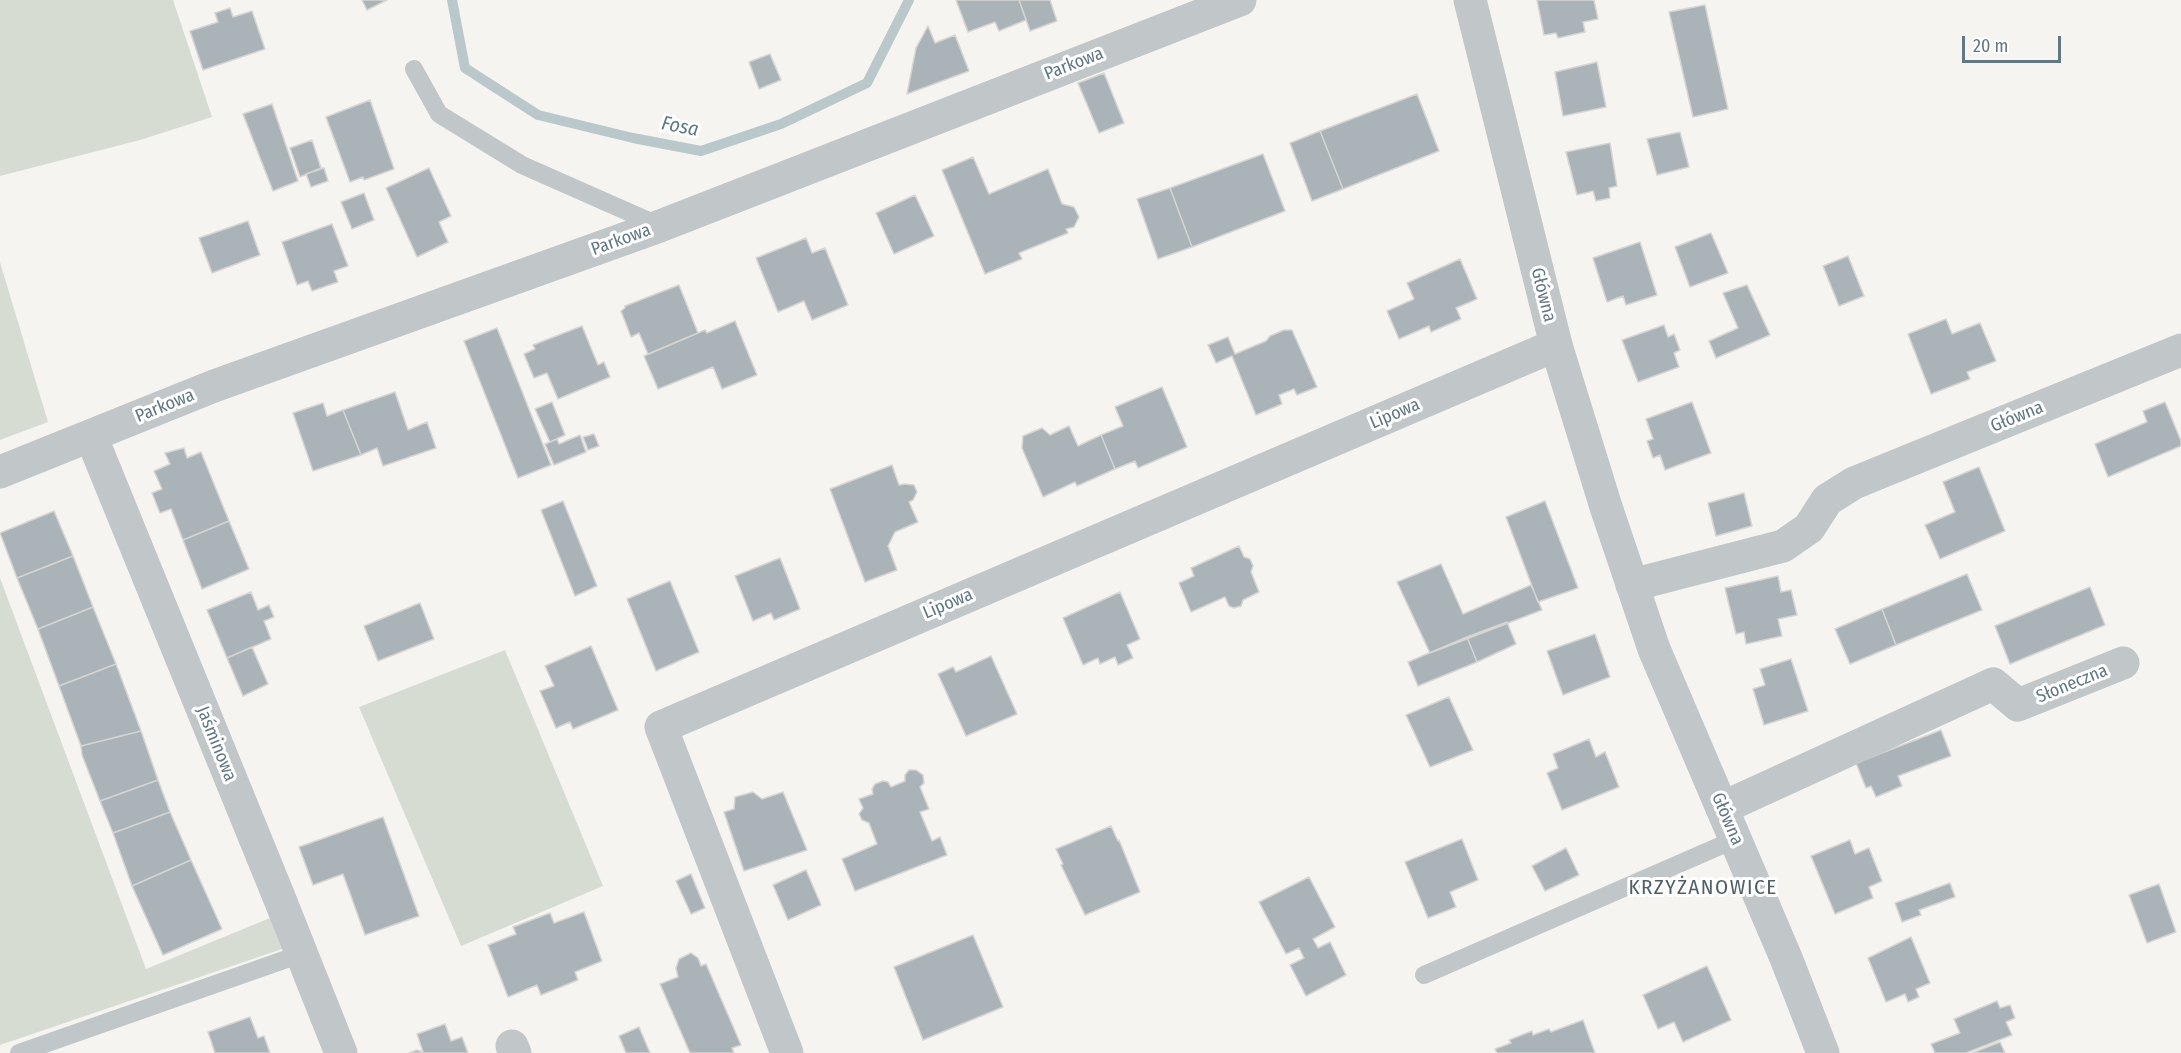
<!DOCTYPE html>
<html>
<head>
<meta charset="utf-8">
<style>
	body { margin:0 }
	#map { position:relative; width:2181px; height:1053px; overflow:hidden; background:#f5f4f0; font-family:"Fira Sans Condensed",sans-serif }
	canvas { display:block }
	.scale { position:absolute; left:1962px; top:36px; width:99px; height:27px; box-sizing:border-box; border:3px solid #617784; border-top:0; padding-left:8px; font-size:18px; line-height:21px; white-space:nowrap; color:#617784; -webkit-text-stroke:4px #fff; paint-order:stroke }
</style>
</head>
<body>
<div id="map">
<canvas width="2181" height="1053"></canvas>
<div class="scale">20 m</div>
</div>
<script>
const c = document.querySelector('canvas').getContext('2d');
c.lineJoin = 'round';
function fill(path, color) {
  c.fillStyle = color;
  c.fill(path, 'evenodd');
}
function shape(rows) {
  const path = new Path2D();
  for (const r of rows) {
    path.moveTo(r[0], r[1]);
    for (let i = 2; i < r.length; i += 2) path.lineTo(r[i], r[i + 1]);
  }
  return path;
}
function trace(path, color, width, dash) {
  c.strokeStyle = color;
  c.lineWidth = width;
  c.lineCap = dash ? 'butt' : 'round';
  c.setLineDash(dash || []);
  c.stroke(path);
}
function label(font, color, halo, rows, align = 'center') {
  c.font = font + ' "Fira Sans Condensed",sans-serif';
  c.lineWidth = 6;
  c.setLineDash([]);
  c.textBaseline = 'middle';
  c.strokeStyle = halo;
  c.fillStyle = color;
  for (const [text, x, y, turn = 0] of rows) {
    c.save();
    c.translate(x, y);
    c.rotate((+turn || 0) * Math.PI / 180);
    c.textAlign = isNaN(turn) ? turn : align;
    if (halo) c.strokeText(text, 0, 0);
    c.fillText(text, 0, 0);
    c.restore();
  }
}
fill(shape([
	[0,0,173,0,212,117,140,140,0,176],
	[0,262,48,422,0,440],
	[0,578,146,969,270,918,282,949,0,1045],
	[505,650,603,886,461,946,359,707]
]), '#d6dcd1');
trace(shape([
	[452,0,465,68,538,115,633,138,701,151,781,124,867,83,909,0]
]), '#bac8cc', 10);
const building = shape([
	[362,0,387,0,367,10,362,0],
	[956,0,1019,0,1026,20,999,31,995,22,968,32,956,0],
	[1019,0,1050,0,1057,21,1030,31,1019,0],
	[1537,0,1594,0,1598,19,1583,22,1585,32,1558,38,1556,33,1544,35,1537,0],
	[1705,5,1728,109,1693,117,1669,12,1705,5],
	[230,8,233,17,252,11,265,49,203,70,190,31,218,22,215,13,230,8],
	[928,26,935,43,955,35,969,71,907,94,916,48,928,26],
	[770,54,781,80,759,89,749,62,770,54],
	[1597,62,1606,107,1563,116,1555,72,1597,62],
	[1104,73,1124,123,1099,133,1078,83,1104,73],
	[1417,94,1439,151,1343,189,1320,131,1417,94],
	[370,100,394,169,364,180,363,177,350,182,326,117,370,100],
	[272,104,298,181,273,191,243,114,272,104],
	[1320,131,1343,189,1312,201,1290,143,1320,131],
	[1680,132,1689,167,1657,175,1647,139,1680,132],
	[312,140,321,168,300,177,290,148,312,140],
	[1610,143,1617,186,1609,188,1610,198,1596,201,1593,191,1577,195,1566,152,1610,143],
	[1263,154,1285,211,1192,247,1170,188,1263,154],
	[973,157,989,194,1048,169,1062,204,1074,207,1079,217,1074,227,1066,229,1068,233,1019,253,1022,259,985,274,942,170,973,157],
	[324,168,328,181,311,187,306,174,324,168],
	[429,168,451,216,439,222,448,242,417,257,386,188,429,168],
	[1170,188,1192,247,1158,259,1137,199,1170,188],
	[364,193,374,220,352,229,341,202,364,193],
	[915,195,934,236,894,254,876,213,915,195],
	[248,221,260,255,212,273,199,238,248,221],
	[332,224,348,266,334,271,338,282,312,291,308,281,297,285,282,242,332,224],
	[1711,233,1728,273,1690,287,1675,247,1711,233],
	[806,238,812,253,825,248,848,305,812,320,804,301,778,312,756,258,806,238],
	[1640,242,1657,295,1626,305,1623,296,1607,302,1593,258,1640,242],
	[1848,256,1864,296,1839,306,1823,266,1848,256],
	[1460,259,1477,299,1456,308,1461,319,1431,332,1429,326,1399,339,1387,311,1414,299,1407,283,1460,259],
	[679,285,698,333,648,354,639,333,631,337,621,311,625,308,625,306,679,285],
	[1747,285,1770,335,1716,358,1709,341,1738,328,1723,293,1747,285],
	[1946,319,1952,334,1980,323,1996,361,1967,372,1970,379,1931,394,1908,334,1946,319],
	[735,321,757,375,722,389,713,367,658,389,644,356,698,333,705,330,707,333,735,321],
	[1664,325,1668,337,1674,334,1680,350,1674,353,1679,367,1638,382,1622,340,1664,325],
	[582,326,598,365,604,362,610,377,558,399,547,373,534,378,524,354,535,349,533,345,582,326],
	[497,328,551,465,518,478,464,341,497,328],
	[1284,330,1292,330,1317,387,1297,395,1294,389,1279,395,1282,404,1256,415,1232,356,1216,363,1208,345,1228,337,1235,354,1266,341,1270,336,1284,330],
	[1162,387,1187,447,1138,468,1135,461,1115,469,1101,435,1123,426,1115,407,1162,387],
	[395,392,408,430,427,422,436,448,383,466,377,448,361,455,343,410,395,392],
	[552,402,565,435,550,442,535,409,552,402],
	[1692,402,1711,453,1665,470,1660,455,1653,458,1647,441,1653,439,1646,419,1692,402],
	[2165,402,2181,441,2181,446,2108,477,2095,444,2147,422,2143,411,2165,402],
	[323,403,327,416,343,410,361,455,313,471,293,413,323,403],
	[1069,426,1078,446,1101,435,1115,469,1077,486,1075,482,1043,497,1022,448,1023,436,1042,428,1050,435,1069,426],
	[594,434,599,446,588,450,583,437,594,434],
	[580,435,586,452,554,465,545,444,557,439,559,444,580,435],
	[184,448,187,458,201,452,229,521,183,540,171,509,160,513,152,493,162,489,154,471,170,464,165,453,184,448],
	[892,465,899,485,904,484,914,485,917,492,913,500,909,502,918,522,895,532,888,546,897,570,865,582,830,489,892,465],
	[1979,467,2005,531,1940,559,1925,525,1955,512,1943,482,1979,467],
	[1744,493,1752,526,1716,536,1708,503,1744,493],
	[563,501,597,586,575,596,541,510,563,501],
	[1545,501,1578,588,1538,602,1506,517,1545,501],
	[54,511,73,556,17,578,0,533,54,511],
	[229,521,249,569,202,589,183,540,229,521],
	[1239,546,1244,557,1250,559,1253,566,1251,572,1259,592,1243,600,1241,606,1234,608,1229,606,1225,597,1191,612,1179,583,1194,576,1191,568,1239,546],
	[73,556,93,607,38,629,17,578,73,556],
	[780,558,800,609,774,620,771,613,753,621,735,576,780,558],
	[1441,564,1463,614,1531,585,1542,610,1430,653,1397,582,1441,564],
	[1967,574,1982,610,1896,645,1882,609,1967,574],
	[1778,576,1781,592,1791,590,1797,615,1778,619,1782,636,1746,644,1744,632,1736,634,1725,588,1778,576],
	[670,581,699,652,656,671,627,599,670,581],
	[2090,587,2105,625,2010,664,1995,626,2090,587],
	[251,592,258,610,269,605,274,617,264,621,271,639,227,658,207,610,251,592],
	[1120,592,1140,639,1127,645,1133,658,1118,665,1115,657,1100,664,1098,658,1083,665,1063,618,1120,592],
	[420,603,434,639,378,661,364,626,420,603],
	[93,607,116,664,59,686,38,629,93,607],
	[1882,609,1896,645,1850,664,1835,629,1882,609],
	[1507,622,1516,644,1477,662,1467,637,1507,622],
	[1595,634,1610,677,1563,695,1547,651,1595,634],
	[1467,637,1477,662,1418,686,1408,662,1467,637],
	[591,646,618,710,573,729,570,722,556,728,540,691,554,686,545,666,591,646],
	[252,647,268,684,243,696,227,658,252,647],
	[991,656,1017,714,966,736,938,674,953,667,956,672,991,656],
	[1791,659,1808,711,1764,725,1753,689,1765,685,1760,669,1791,659],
	[116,664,141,731,81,746,59,686,116,664],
	[1449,697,1473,750,1430,767,1406,715,1449,697],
	[1941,730,1951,756,1898,776,1902,786,1876,797,1871,786,1866,788,1856,763,1941,730],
	[141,731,158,780,100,801,82,755,81,746,141,731],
	[1589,739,1596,757,1605,752,1619,787,1562,810,1547,773,1558,768,1553,754,1589,739],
	[909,770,916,770,923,775,924,783,920,787,929,809,920,812,932,841,940,837,947,855,855,891,842,859,877,844,869,823,862,820,859,814,863,808,859,799,873,794,872,789,875,784,883,781,888,782,891,787,905,781,905,775,909,770],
	[158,780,170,812,113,833,100,801,158,780],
	[753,792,762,799,783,792,807,850,744,871,724,812,734,809,735,797,753,792],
	[170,812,191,860,132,886,113,833,170,812],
	[383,817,419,916,365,935,343,874,313,885,299,847,383,817],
	[1111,826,1118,841,1119,840,1140,892,1085,915,1061,865,1063,864,1056,849,1111,826],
	[1462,839,1478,880,1450,892,1456,907,1428,918,1405,862,1462,839],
	[1850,840,1855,854,1869,848,1882,881,1869,887,1873,898,1835,914,1811,856,1850,840],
	[1566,848,1579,875,1545,891,1532,866,1566,848],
	[191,860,222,929,163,955,132,886,191,860],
	[806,870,821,905,788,920,773,885,806,870],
	[691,874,705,908,691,914,676,881,691,874],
	[1309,877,1335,927,1313,939,1318,948,1330,942,1346,975,1306,996,1290,965,1304,958,1299,948,1286,954,1259,902,1309,877],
	[1950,883,1955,897,1919,910,1921,915,1902,922,1895,903,1950,883],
	[2159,884,2176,932,2147,943,2129,895,2159,884],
	[584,912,602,961,575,972,578,980,541,995,537,985,508,997,488,945,516,934,513,927,550,913,554,923,584,912],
	[973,935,1003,1007,923,1040,894,967,973,935],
	[1911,937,1930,983,1916,989,1919,997,1908,1002,1905,994,1886,1002,1868,958,1911,937],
	[691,953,698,958,701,966,706,964,741,1045,732,1048,734,1053,690,1053,660,984,678,977,676,968,679,959,691,953],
	[1707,966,1731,1020,1683,1042,1674,1022,1658,1029,1643,995,1707,966],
	[1997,1001,2000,1008,2010,1005,2015,1018,2006,1022,2012,1035,1966,1053,1935,1053,1931,1044,1960,1033,1954,1019,1997,1001],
	[250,1017,258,1038,264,1036,270,1053,215,1053,208,1032,250,1017],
	[1583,1020,1595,1053,1497,1053,1495,1049,1511,1043,1509,1040,1532,1031,1533,1035,1549,1029,1551,1032,1583,1020],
	[445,1024,451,1041,462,1037,468,1053,409,1053,417,1050,423,1052,417,1034,445,1024],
	[639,1027,650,1053,626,1053,619,1036,639,1027],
	[2000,1042,2005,1053,1972,1053,2000,1042]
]);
fill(building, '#aab4b8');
trace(building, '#d6d5d3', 1.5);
trace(shape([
	[414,69,439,114,522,165,660,226],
	[1424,975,1736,839],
	[19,1053,301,954]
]), '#c1c6c9', 18);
trace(shape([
	[91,436,279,897,341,1053],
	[0,472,214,386,660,226,1240,0],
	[1632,585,1783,546,1809,528,1827,500,1854,483,2181,350],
	[1722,808,1993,684,2018,705,2123,663],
	[512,1046,515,1053],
	[787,1053,661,727,1556,345]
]), '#c1c6c9', 33);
trace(shape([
	[1470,0,1556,345,1606,507,1654,649,1786,958,1823,1053]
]), '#c1c6c9', 33);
label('18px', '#617784', '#fff', [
	["Parkowa",1074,64,-21],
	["Parkowa",621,240,-20],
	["Główna",1543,295,76],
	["Parkowa",165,406,-22],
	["Lipowa",1395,414,-23],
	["Główna",2017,417,-22],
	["Lipowa",948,604,-23],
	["Słoneczna",2072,684,-22],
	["Jaśminowa",216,744,68],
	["Główna",1727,819,67]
]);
label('italic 20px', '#5c7a82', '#fff', [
	["Fosa",680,127,11]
]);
c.letterSpacing = '1.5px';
label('21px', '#4f5f68', '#fff', [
	["KRZYŻANOWICE",1703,888]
]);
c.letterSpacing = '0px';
</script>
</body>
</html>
